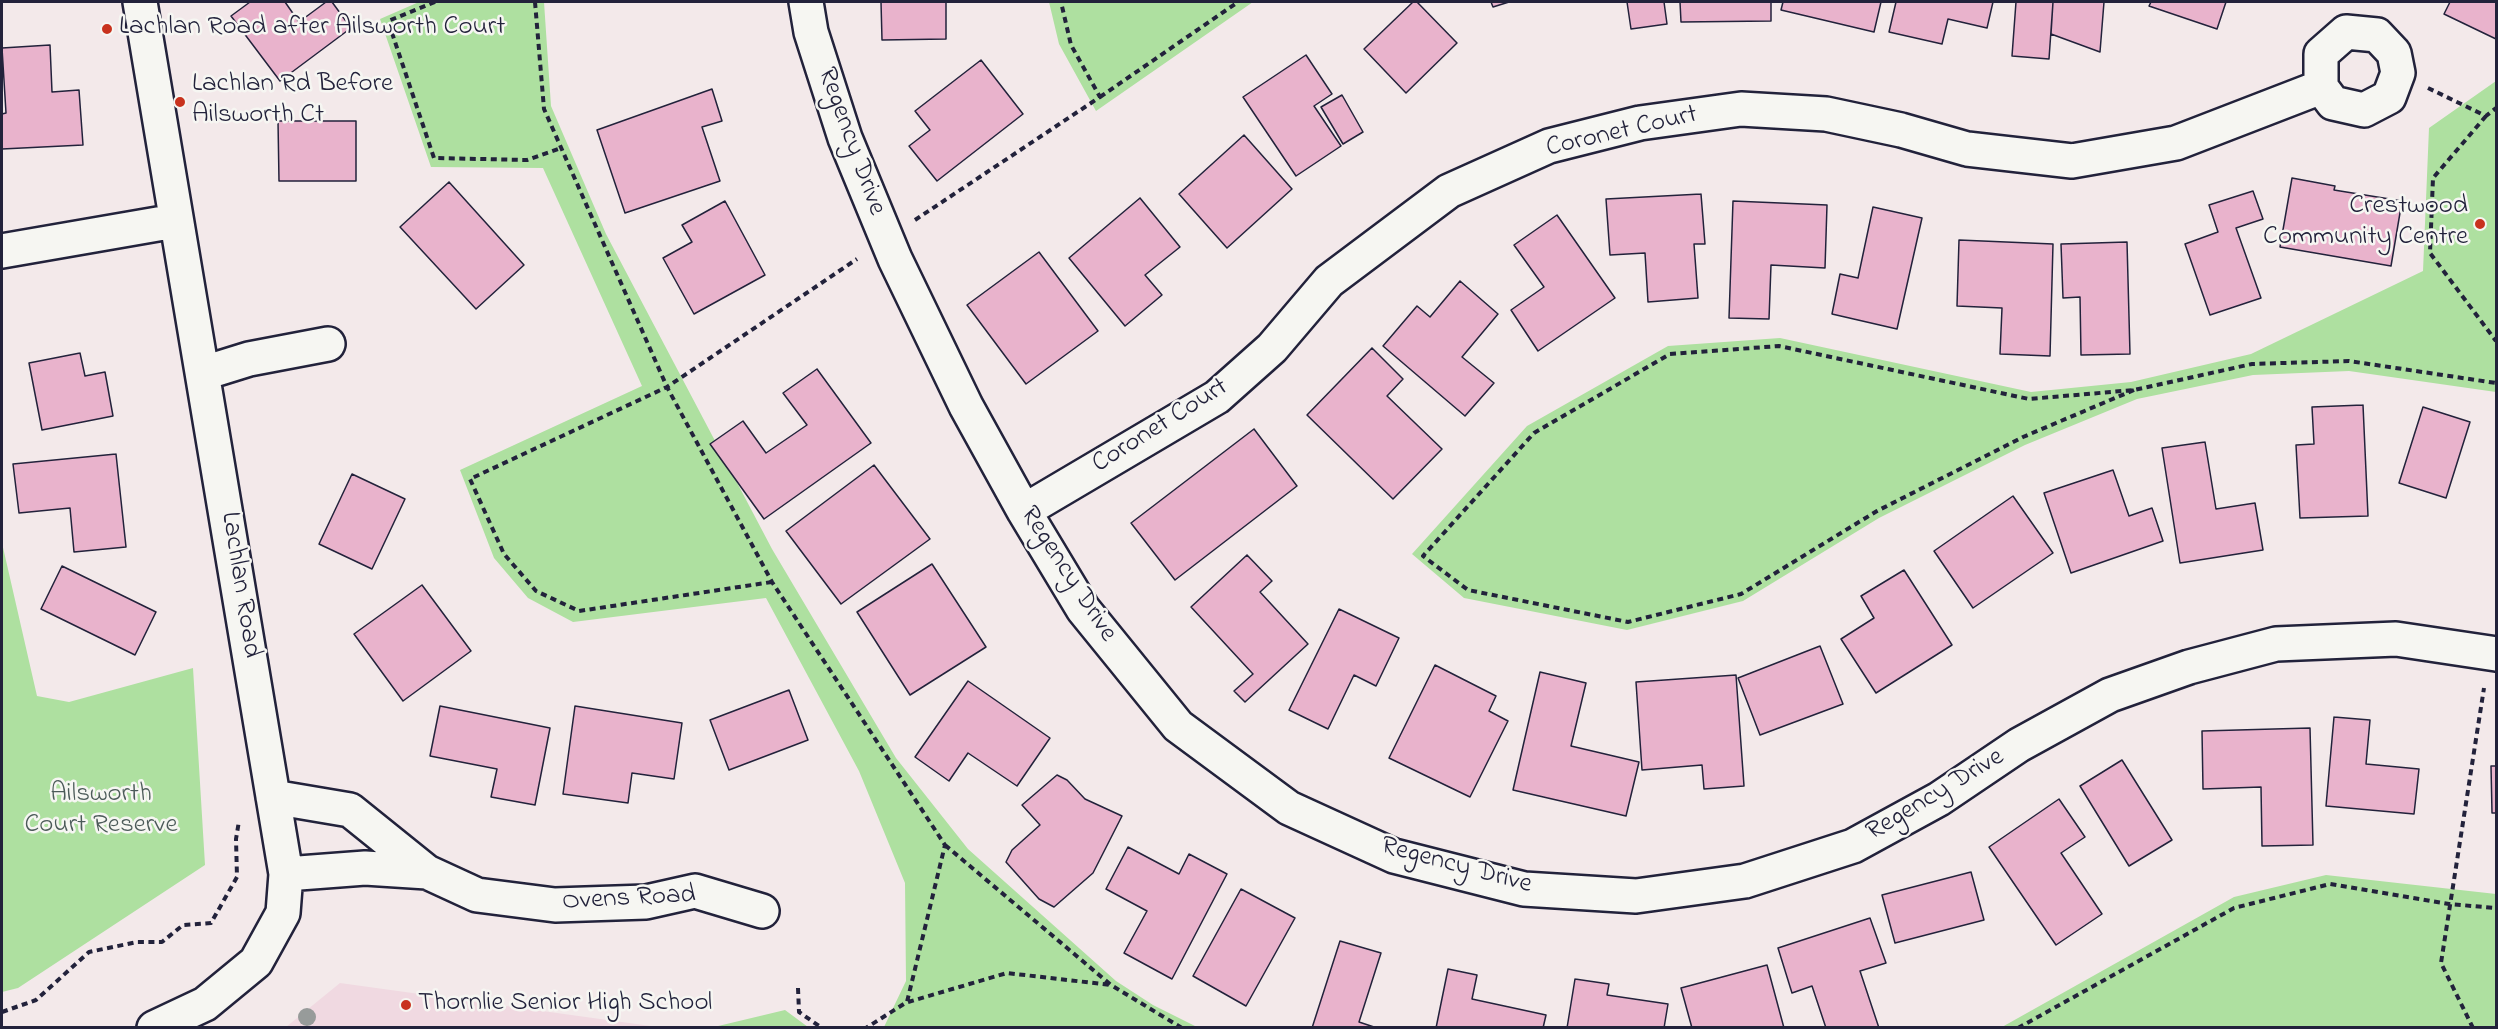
<!DOCTYPE html>
<html>
<head>
<meta charset="utf-8">
<style>
	body { margin:0 }
	#map { position:relative; width:2498px; height:1029px; overflow:hidden; background:#f3e9ea; font-family:"Indie Flower",sans-serif }
	canvas { display:block }
	.frame { position:absolute; inset:0; border:3px solid #22223b; pointer-events:none }
</style>
</head>
<body>
<div id="map">
<canvas width="2498" height="1029"></canvas>
<div class="frame"></div>
</div>
<script>
const c = document.querySelector('canvas').getContext('2d');
c.lineJoin = 'round';
function fill(path, color) {
  c.fillStyle = color;
  c.fill(path, 'evenodd');
}
function shape(rows) {
  const path = new Path2D();
  for (const r of rows) {
    path.moveTo(r[0], r[1]);
    for (let i = 2; i < r.length; i += 2) path.lineTo(r[i], r[i + 1]);
  }
  return path;
}
function trace(path, color, width, dash) {
  c.strokeStyle = color;
  c.lineWidth = width;
  c.lineCap = dash ? 'butt' : 'round';
  c.setLineDash(dash || []);
  c.stroke(path);
}
function label(font, color, halo, rows, align = 'center') {
  c.font = font + ' "Indie Flower",sans-serif';
  c.lineWidth = 5;
  c.setLineDash([]);
  c.textBaseline = 'middle';
  c.strokeStyle = halo;
  c.fillStyle = color;
  for (const [text, x, y, turn = 0] of rows) {
    c.save();
    c.translate(x, y);
    c.rotate((+turn || 0) * Math.PI / 180);
    c.textAlign = isNaN(turn) ? turn : align;
    if (halo) c.strokeText(text, 0, 0);
    c.fillText(text, 0, 0);
    c.restore();
  }
}
fill(shape([
	[340,983,658,1027,286,1027]
]), '#f0d9e1');
fill(shape([
	[419,2,544,2,551,106,606,234,772,549,896,758,968,849,1116,981,1153,1005,1197,1027,884,1027,906,981,905,883,859,771,766,598,573,622,528,598,494,558,460,470,642,386,543,168,431,167,380,19],
	[1049,2,1253,2,1096,111,1059,44],
	[2496,81,2496,392,2349,371,2253,375,2137,399,2025,445,1879,518,1743,601,1627,630,1464,598,1412,554,1527,426,1668,346,1780,338,2031,392,2131,382,2251,354,2423,271,2429,128],
	[2,543,37,696,69,702,193,668,205,865,18,988,2,992],
	[2326,875,2496,894,2496,1027,2002,1027,2234,897],
	[785,1010,808,1027,714,1027]
]), '#aee0a0');
const building = shape([
	[250,2,285,2,299,22,326,2,332,2,351,28,280,81,231,16,250,2],
	[881,2,946,2,946,39,882,40,881,2],
	[1413,2,1417,2,1457,43,1406,93,1364,49,1413,2],
	[1491,2,1509,2,1493,7,1491,2],
	[1627,2,1664,2,1667,24,1631,29,1627,2],
	[1680,2,1771,2,1771,21,1681,22,1680,2],
	[1783,2,1881,2,1874,32,1781,10,1783,2],
	[1896,2,1993,2,1987,28,1948,19,1942,44,1889,32,1896,2],
	[2016,2,2053,2,2049,59,2012,56,2016,2],
	[2053,2,2104,2,2100,52,2051,34,2053,2],
	[2151,2,2226,2,2217,29,2149,6,2151,2],
	[2450,2,2496,2,2496,39,2444,14,2450,2],
	[50,45,52,92,79,90,83,145,2,149,2,114,6,113,2,48,50,45],
	[1306,55,1332,94,1314,106,1341,146,1296,176,1243,97,1306,55],
	[981,60,1023,114,937,181,909,146,930,130,915,111,981,60],
	[712,89,722,121,702,127,720,181,625,213,597,130,712,89],
	[1342,95,1363,132,1343,144,1321,107,1342,95],
	[278,121,356,121,356,181,279,181,278,121],
	[1244,135,1292,189,1227,248,1179,194,1244,135],
	[2292,178,2335,186,2334,190,2402,201,2391,266,2280,247,2292,178],
	[449,182,524,265,476,309,400,227,449,182],
	[2253,191,2263,219,2236,228,2261,298,2210,315,2185,244,2218,232,2209,205,2253,191],
	[1701,194,1705,244,1694,244,1698,298,1648,302,1645,253,1610,255,1606,199,1701,194],
	[1140,198,1180,247,1145,275,1162,295,1125,326,1069,258,1140,198],
	[725,201,765,275,694,314,663,258,692,242,682,225,725,201],
	[1733,201,1827,205,1825,268,1771,265,1769,319,1729,318,1733,201],
	[1873,207,1922,218,1897,329,1832,314,1840,274,1858,278,1873,207],
	[1557,215,1615,298,1538,351,1511,310,1544,287,1514,245,1557,215],
	[1959,240,2053,244,2050,356,2000,354,2002,308,1957,306,1959,240],
	[2127,242,2130,354,2081,355,2080,297,2063,298,2061,244,2127,242],
	[1039,252,1098,331,1026,384,967,305,1039,252],
	[1460,281,1498,314,1462,357,1494,383,1465,416,1383,346,1417,306,1430,317,1460,281],
	[1372,348,1403,379,1387,396,1442,449,1393,499,1307,415,1372,348],
	[80,353,85,376,105,372,113,416,42,430,29,363,80,353],
	[817,369,871,443,764,519,710,444,743,421,766,453,807,425,783,393,817,369],
	[2363,405,2368,516,2300,518,2296,445,2314,444,2312,407,2363,405],
	[2423,407,2470,422,2446,498,2399,483,2423,407],
	[1254,429,1297,486,1175,580,1131,523,1254,429],
	[2205,442,2216,509,2255,503,2263,550,2180,563,2162,448,2205,442],
	[116,454,126,547,74,552,70,508,19,513,13,464,116,454],
	[874,465,930,539,841,604,786,531,874,465],
	[2113,470,2129,516,2152,508,2163,541,2071,573,2044,493,2113,470],
	[352,474,405,499,372,569,319,544,352,474],
	[2013,496,2053,553,1973,608,1934,551,2013,496],
	[1247,555,1272,581,1260,592,1308,644,1245,702,1234,691,1253,674,1191,607,1247,555],
	[932,564,986,647,910,695,857,612,932,564],
	[62,566,156,612,135,655,41,609,62,566],
	[1904,570,1952,645,1876,693,1841,639,1874,618,1861,596,1904,570],
	[422,585,471,651,403,701,354,634,422,585],
	[1339,609,1399,638,1376,686,1354,675,1328,729,1289,710,1339,609],
	[1820,646,1843,704,1760,735,1738,678,1820,646],
	[1435,665,1496,696,1489,711,1508,721,1470,797,1389,758,1435,665],
	[1540,672,1586,683,1571,746,1639,762,1626,816,1513,790,1540,672],
	[1736,675,1744,786,1704,789,1702,765,1642,770,1636,682,1736,675],
	[968,681,1050,738,1017,786,968,753,949,781,915,757,968,681],
	[789,690,808,740,729,770,710,720,789,690],
	[440,706,550,728,535,805,491,797,497,769,430,756,440,706],
	[575,706,682,723,674,779,632,773,628,803,563,794,575,706],
	[2334,717,2370,720,2366,764,2419,769,2414,814,2326,806,2334,717],
	[2310,728,2313,845,2262,846,2261,787,2203,789,2202,731,2310,728],
	[2122,760,2172,840,2129,866,2080,786,2122,760],
	[2491,766,2496,766,2496,813,2492,813,2491,766],
	[1057,775,1067,780,1085,799,1122,816,1093,873,1054,907,1039,899,1006,862,1012,850,1040,825,1022,805,1057,775],
	[2059,799,2085,837,2061,853,2102,914,2056,945,1989,847,2059,799],
	[1128,847,1179,874,1189,854,1227,874,1172,979,1124,953,1147,911,1106,889,1128,847],
	[1971,872,1984,920,1895,943,1882,895,1971,872],
	[1241,889,1295,918,1246,1006,1193,976,1241,889],
	[1870,918,1886,963,1860,971,1879,1028,1826,1028,1812,986,1792,993,1778,948,1870,918],
	[1340,941,1381,953,1359,1022,1377,1028,1312,1028,1340,941],
	[1767,965,1784,1028,1692,1028,1681,988,1767,965],
	[1448,969,1477,975,1472,999,1546,1015,1543,1028,1436,1028,1448,969],
	[1575,979,1609,984,1607,995,1668,1004,1664,1028,1567,1028,1575,979]
]);
fill(building, '#e9b3cc');
trace(building, '#22223b', 1.5);
const minor = shape([
	[140,2,286,874,283,913,256,962,205,1004,154,1028],
	[806,2,811,32,845,138,895,259,966,406,1024,511,1083,609,1178,726,1289,808,1394,856,1524,889,1636,896,1745,881,1853,846,1939,799,2019,745,2110,695,2189,667,2276,644,2396,639,2496,654],
	[2346,32,2377,35,2394,53,2398,73,2389,97,2364,110,2333,103,2321,87,2321,54,2346,32],
	[2,251,175,221],
	[204,373,249,359,328,344],
	[1024,511,1217,397,1272,348,1329,281,1449,191,1549,146,1640,123,1741,109,1826,114,1901,130,1967,149,2072,161,2176,143,2321,87],
	[273,797,350,810,427,872],
	[286,874,365,868,427,872,477,895,555,905,646,902,695,891,762,911]
]);
trace(minor, '#22223b', 38);
trace(shape([
	[435,2,388,21,434,158,527,160,561,148],
	[535,2,544,109,667,387,772,582,945,845,907,1002,866,1028],
	[2428,88,2486,116,2496,108],
	[1100,97,1238,2],
	[2486,116,2433,178,2430,253,2496,341],
	[915,220,1100,97,1071,45,1061,2],
	[2134,390,2023,437,1877,511,1741,594,1628,622,1468,590,1423,556,1534,433,1670,354,1779,346,2029,399,2134,390,2252,364,2349,361,2496,383],
	[772,582,579,611,536,591,504,554,470,479,667,387,857,259],
	[945,845,1111,985,1182,1028],
	[798,988,799,1012,822,1028],
	[908,1002,1007,973,1111,985],
	[2,1012,36,1000,89,952,137,942,162,942,183,925,211,923,237,877,236,839,239,821],
	[2018,1028,2234,908,2330,884,2449,904,2496,908],
	[2473,1028,2441,963,2484,688]
]), '#22223b', 4, [6, 4.5]);
trace(minor, '#f6f6f2', 33);
c.fillStyle = '#979b9a';
for (const [x, y] of [
	[307,1017]
]) {
  c.beginPath();
  c.arc(x, y, 9, 0, 2 * Math.PI);
  c.fill();
}
for (const [x, y, r, color] of [
	[107,29,6,"#c8321e"],
	[180,102,6,"#c8321e"],
	[2480,224,6,"#c8321e"],
	[406,1005,6,"#c8321e"]
]) {
  const dot = new Path2D();
  dot.arc(x, y, r, 0, 2 * Math.PI);
  c.fillStyle = color;
  c.fill(dot);
  trace(dot, '#f6f6f2', 2);
}
label('27px', '#22223b', '#f6f6f2', [
	["Lachlan Road after Ailsworth Court",119,29],
	["Lachlan Rd Before",192,86],
	["Ailsworth Ct",192,117],
	["Crestwood",2468,208,"right"],
	["Community Centre",2468,239,"right"],
	["Thornlie Senior High School",418,1005]
], 'left');
label('27px', '#22223b', '#f6f6f2', [
	["Coronet Court",1622,133,-13],
	["Regency Drive",850,142,70],
	["Coronet Court",1161,427,-32],
	["Regency Drive",1067,575,57],
	["Lachlan Road",239,585,81],
	["Regency Drive",1936,796,-31],
	["Regency Drive",1456,867,15],
	["Ovens Road",629,900,-3]
]);
label('27px', '#4c5b59', '#f6f6f2', [
	["Ailsworth",101,796],
	["Court Reserve",101,827]
]);
</script>
</body>
</html>
